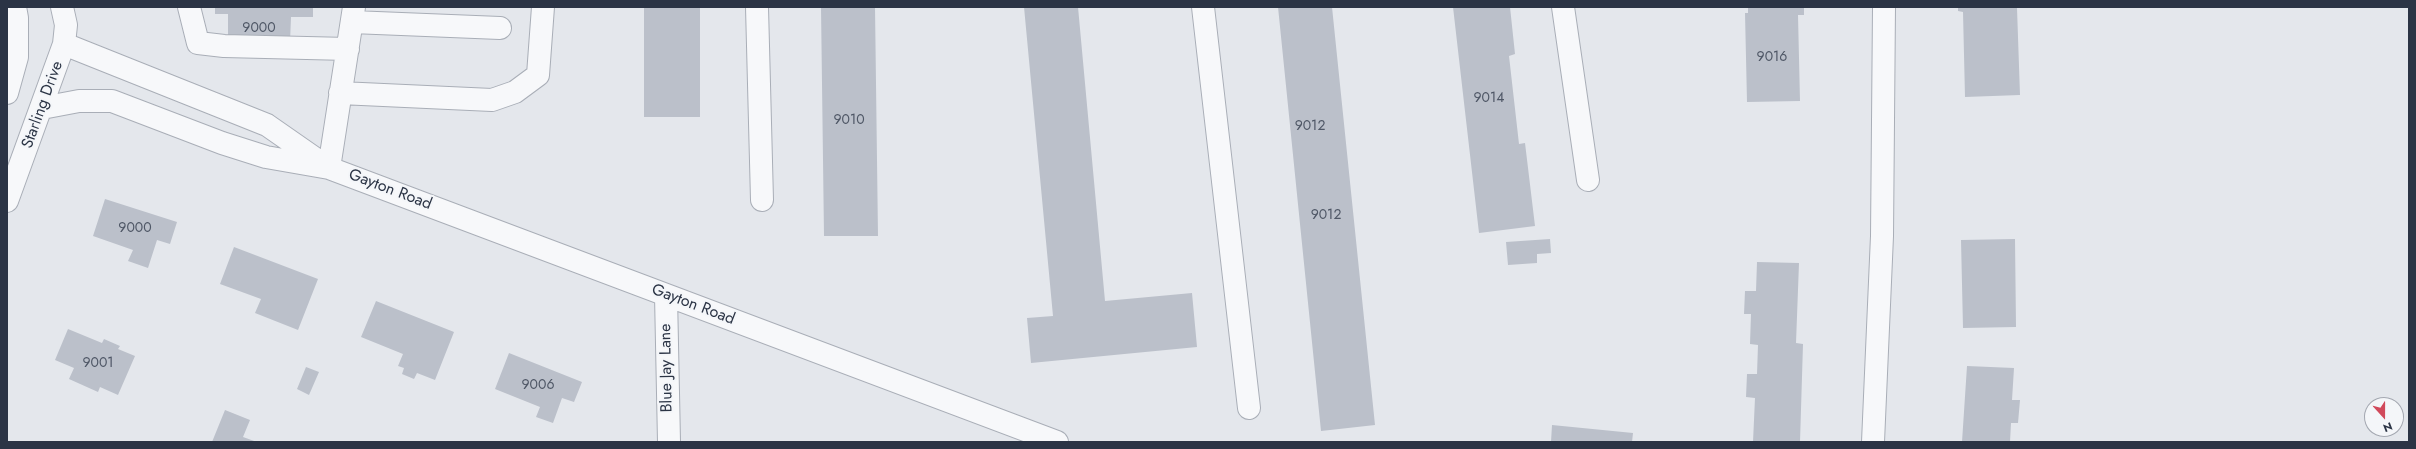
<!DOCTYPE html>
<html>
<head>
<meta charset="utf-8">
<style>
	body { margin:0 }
	#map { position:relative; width:2416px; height:449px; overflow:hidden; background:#e4e7ec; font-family:Jost,sans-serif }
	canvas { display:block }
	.frame { position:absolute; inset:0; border:8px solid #2b3445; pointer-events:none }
	.north { position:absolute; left:2364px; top:397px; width:40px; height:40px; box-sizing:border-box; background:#f4f6f9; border:1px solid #a4a8b1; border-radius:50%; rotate:159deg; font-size:11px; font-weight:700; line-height:16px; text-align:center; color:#2b3445 }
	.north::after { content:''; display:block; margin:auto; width:14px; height:18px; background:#d1495b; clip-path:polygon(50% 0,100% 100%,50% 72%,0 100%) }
</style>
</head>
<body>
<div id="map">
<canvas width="2416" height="449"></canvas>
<div class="frame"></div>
<div class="north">N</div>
</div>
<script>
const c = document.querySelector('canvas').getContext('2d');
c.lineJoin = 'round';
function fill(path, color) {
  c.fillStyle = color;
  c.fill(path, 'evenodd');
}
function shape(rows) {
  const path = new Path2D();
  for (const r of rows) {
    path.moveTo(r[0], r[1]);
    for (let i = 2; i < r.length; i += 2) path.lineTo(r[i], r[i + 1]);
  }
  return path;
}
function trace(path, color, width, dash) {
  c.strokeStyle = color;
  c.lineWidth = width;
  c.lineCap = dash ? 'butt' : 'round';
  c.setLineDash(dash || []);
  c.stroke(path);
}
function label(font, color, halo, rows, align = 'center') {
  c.font = font + ' Jost,sans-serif';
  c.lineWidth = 4;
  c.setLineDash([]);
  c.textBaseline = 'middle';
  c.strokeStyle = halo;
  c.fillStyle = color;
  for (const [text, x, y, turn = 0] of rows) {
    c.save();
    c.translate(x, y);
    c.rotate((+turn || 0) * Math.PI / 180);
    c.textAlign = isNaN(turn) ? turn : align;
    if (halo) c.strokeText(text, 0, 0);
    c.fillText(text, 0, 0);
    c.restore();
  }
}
fill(shape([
	[215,7,313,7,313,17,291,17,290,42,228,41,228,14,215,14],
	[644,7,700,7,700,117,644,117],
	[821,7,875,7,878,236,824,236],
	[1024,7,1078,7,1105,301,1192,293,1197,347,1031,363,1027,318,1053,316],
	[1278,7,1332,7,1375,425,1321,431],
	[1453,7,1510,7,1515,54,1509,56,1519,144,1525,143,1535,226,1479,233],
	[1748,7,1804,7,1804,15,1798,15,1800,101,1747,102,1745,13,1748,13],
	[1958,7,2017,8,2020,95,1965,97,1963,12,1958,11],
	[105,199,177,222,170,244,157,240,148,268,128,261,133,250,93,236],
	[1550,239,1551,253,1537,254,1537,263,1508,265,1506,242],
	[2015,239,2016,327,1963,328,1961,240],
	[234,247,318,279,298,330,255,313,261,299,220,284],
	[1757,262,1799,263,1796,343,1803,344,1800,442,1753,442,1755,398,1746,397,1747,374,1757,374,1758,345,1750,344,1751,314,1744,314,1745,291,1756,291],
	[376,301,454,332,435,380,417,373,414,379,402,374,404,368,398,366,403,354,361,337],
	[68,329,102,343,104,339,120,346,118,349,135,356,118,395,100,387,98,392,69,379,74,368,55,360],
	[509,353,582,382,574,402,562,398,553,423,536,417,540,407,495,389],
	[1967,366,2014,368,2012,400,2020,400,2018,423,2011,423,2010,442,1962,442],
	[306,367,319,372,309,395,297,389],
	[225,410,250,420,243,437,257,442,212,442],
	[1552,425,1633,433,1632,442,1551,442]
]), '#bbc0ca');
const minor = shape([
	[189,7,198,43,224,46,348,49],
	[757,7,762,200],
	[1203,7,1249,408],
	[1563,7,1588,180],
	[352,22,500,28],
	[64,44,267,125,323,164],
	[7,93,17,57,17,18,15,7],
	[340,93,492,100,515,92,538,75,543,7],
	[42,108,79,101,112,101,222,143,266,157,329,168,1057,442],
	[329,168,354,7],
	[7,201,64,44,66,25,62,7],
	[666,295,669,442],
	[1873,442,1882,236,1884,7]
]);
trace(minor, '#a9aeb7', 24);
trace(minor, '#f7f8fa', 22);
label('14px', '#4f5766', null, [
	["9000",259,29],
	["9016",1772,58],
	["9014",1489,99],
	["9010",849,121],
	["9012",1310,127],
	["9012",1326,216],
	["9000",135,229],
	["9001",98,364],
	["9006",538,386]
]);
label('16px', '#2b3445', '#f4f6f9', [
	["Starling Drive",43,105,-70],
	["Gayton Road",390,190,21],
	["Gayton Road",693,305,21],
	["Blue Jay Lane",667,368,-91]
]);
</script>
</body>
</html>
